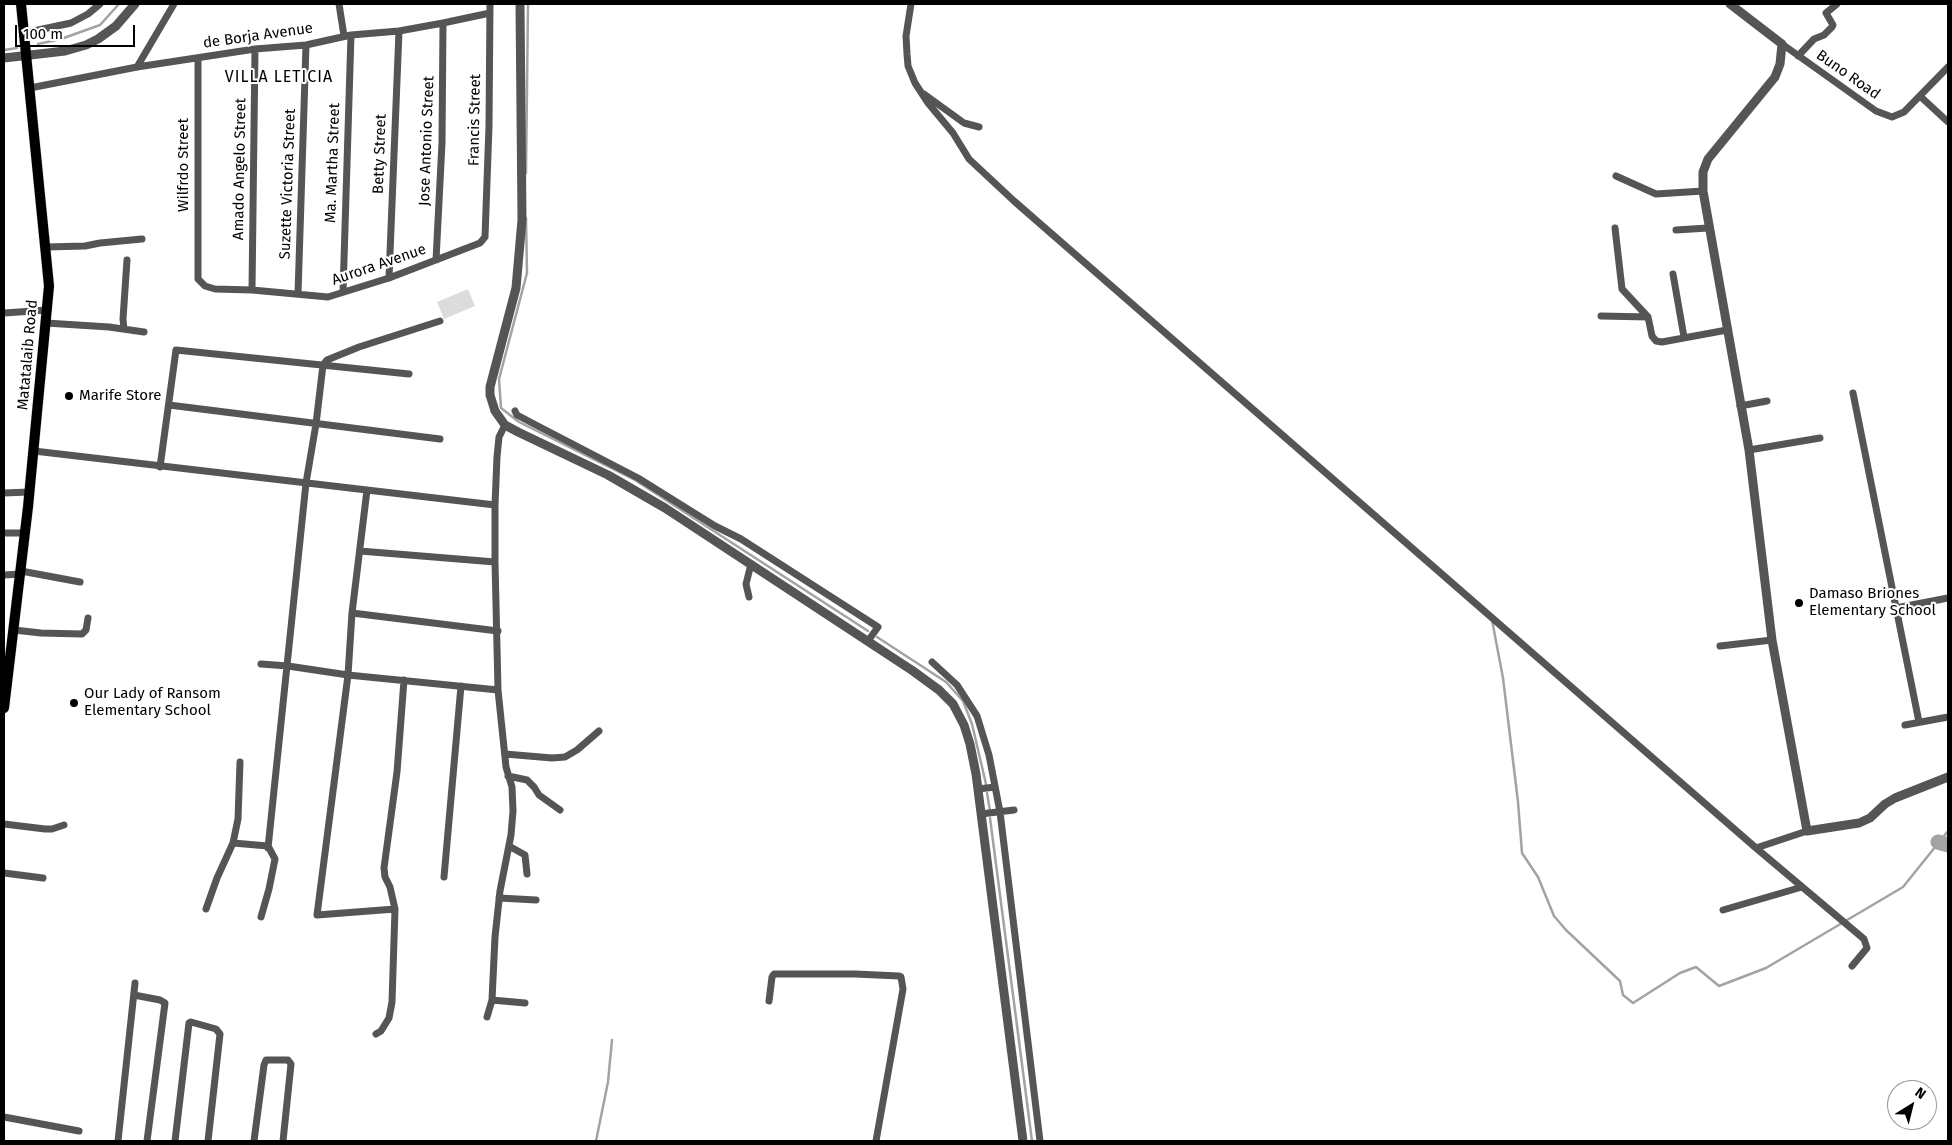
<!DOCTYPE html>
<html>
<head>
<meta charset="utf-8">
<style>
	body { margin:0 }
	#map { position:relative; width:1952px; height:1145px; overflow:hidden; background:#fff; font-family:"Fira Sans",sans-serif }
	canvas { display:block }
	.frame { position:absolute; inset:0; border:5px solid #000; pointer-events:none }
	.north { position:absolute; left:1887px; top:1080px; width:50px; height:50px; box-sizing:border-box; background:#fff; border:1px solid #999; border-radius:50%; rotate:36deg; font-size:14px; font-weight:700; line-height:20px; text-align:center; color:#000 }
	.north::after { content:''; display:block; margin:auto; width:18px; height:22px; background:#000; clip-path:polygon(50% 0,100% 100%,50% 72%,0 100%) }
	.scale { position:absolute; left:15px; top:25px; width:120px; height:22px; box-sizing:border-box; border:2px solid #000; border-top:0; padding-left:6px; font-size:15px; line-height:18px; white-space:nowrap; color:#000; -webkit-text-stroke:4px #fff; paint-order:stroke }
</style>
</head>
<body>
<div id="map">
<canvas width="1952" height="1145"></canvas>
<div class="frame"></div>
<div class="north">N</div>
<div class="scale">100 m</div>
</div>
<script>
const c = document.querySelector('canvas').getContext('2d');
c.lineJoin = 'round';
function fill(path, color) {
  c.fillStyle = color;
  c.fill(path, 'evenodd');
}
function shape(rows) {
  const path = new Path2D();
  for (const r of rows) {
    path.moveTo(r[0], r[1]);
    for (let i = 2; i < r.length; i += 2) path.lineTo(r[i], r[i + 1]);
  }
  return path;
}
function trace(path, color, width, dash) {
  c.strokeStyle = color;
  c.lineWidth = width;
  c.lineCap = dash ? 'butt' : 'round';
  c.setLineDash(dash || []);
  c.stroke(path);
}
function label(font, color, halo, rows, align = 'center') {
  c.font = font + ' "Fira Sans",sans-serif';
  c.lineWidth = 4;
  c.setLineDash([]);
  c.textBaseline = 'middle';
  c.strokeStyle = halo;
  c.fillStyle = color;
  for (const [text, x, y, turn = 0] of rows) {
    c.save();
    c.translate(x, y);
    c.rotate((+turn || 0) * Math.PI / 180);
    c.textAlign = isNaN(turn) ? turn : align;
    if (halo) c.strokeText(text, 0, 0);
    c.fillText(text, 0, 0);
    c.restore();
  }
}
fill(shape([
	[468,289,475,306,444,319,437,302]
]), '#dcdcdc');
trace(shape([
	[38,44,61,39,100,25,119,4],
	[4,50,17,48],
	[526,173,528,4],
	[526,218,527,273,499,379,501,408,519,422,635,480,868,631],
	[1492,620,1503,678,1518,802,1522,853,1538,877,1554,916,1566,930,1620,981,1623,995,1633,1003,1680,973,1696,967,1719,986,1766,968,1903,887,1948,831],
	[877,637,946,682,963,701,972,724,986,784],
	[987,793,990,811],
	[990,818,1032,1141],
	[596,1141,608,1082,612,1040]
]), '#a3a3a3', 2.5);
trace(shape([
	[1938,842,1948,845]
]), '#a3a3a3', 15);
const primary = shape([
	[4,708,28,507,49,286,21,4]
]);
trace(primary, '#dbdbdb', 11);
trace(shape([
	[339,4,344,36],
	[911,4,906,36,907,54,908,66,915,83,928,103,953,133,969,159,1014,201,1756,848,1807,831],
	[24,33,71,23,88,14,100,4],
	[1782,44,1876,111,1892,117,1904,112,1948,67],
	[1798,56,1814,39,1824,35,1832,27,1833,25,1826,13,1837,4],
	[198,58,198,279,205,286,215,289,252,290,328,297,389,278,480,243,485,237,489,126,490,4],
	[137,67,174,4],
	[30,88,137,67,255,49,306,45,351,35,399,31,443,23,490,13],
	[924,94,964,123,979,127],
	[1921,97,1948,122],
	[1616,176,1656,194,1703,191],
	[1615,228,1622,289,1648,317,1652,336,1656,341,1662,342,1727,330],
	[1676,230,1708,228],
	[46,247,85,246,100,243,142,239],
	[436,260,442,143,443,23],
	[1673,274,1684,337],
	[389,278,399,31],
	[252,290,255,49],
	[343,292,351,35],
	[298,294,306,45],
	[4,313,48,310],
	[1601,316,1648,317],
	[46,323,109,327,144,332],
	[124,329,123,319,127,260],
	[1853,393,1919,722],
	[169,405,440,439],
	[1740,406,1767,401],
	[515,411,517,415,534,424,638,478,715,526,741,539,864,618,878,627,868,641],
	[1749,450,1820,438],
	[34,451,495,505],
	[160,467,176,350,409,374],
	[367,490,352,613,348,675,317,915,395,909],
	[4,493,29,492],
	[4,533,25,533],
	[360,551,495,562],
	[21,571,80,582],
	[4,575,21,574],
	[749,597,746,584,751,564],
	[1896,608,1948,598],
	[352,613,498,631],
	[14,630,41,633,82,634,86,630,88,618],
	[1720,646,1772,640],
	[932,662,957,685,977,716,989,755,1000,812,1040,1141],
	[261,664,288,666,348,675,498,690],
	[1905,725,1948,717],
	[505,754,552,758,565,757,577,750,599,731],
	[240,762,238,819,233,843,268,846,275,859,269,889,261,917],
	[508,776,527,780,534,787,539,795,560,810],
	[978,789,995,787],
	[981,814,1014,810],
	[4,824,45,829,52,829,64,825],
	[509,846,525,855,527,874],
	[268,848,306,483,316,424,323,365,327,360,359,347,440,321],
	[1756,848,1864,939,1867,948,1852,966],
	[4,873,43,878],
	[444,877,461,686],
	[499,898,536,900],
	[206,909,217,878,233,843],
	[1723,910,1802,887],
	[134,995,160,1000,165,1003,147,1141],
	[492,1000,525,1003],
	[769,1001,772,977,774,974,855,974,899,976,901,977,903,989,876,1141],
	[487,1017,492,1000,495,937,500,891,511,835,513,811,512,787,506,767,498,690,495,562,495,505,497,457,499,437,505,425],
	[376,1034,381,1031,389,1018,392,1002,395,909,390,887,385,877,384,868,397,772,404,680],
	[4,1117,79,1131],
	[118,1141,135,983],
	[175,1141,189,1023,191,1022,216,1029,220,1034,208,1141],
	[254,1141,264,1065,266,1060,288,1060,291,1064,283,1141]
]), '#555', 7);
trace(shape([
	[520,4,522,220,516,288,490,387,490,395,495,411,505,425,518,432,608,475,665,508,913,671,939,690,953,704,964,725,970,744,976,774,1023,1141],
	[1730,4,1782,44,1780,64,1775,77,1708,159,1703,172,1703,191,1749,450,1772,640,1807,831,1859,823,1870,818,1885,804,1895,798,1948,777],
	[4,58,65,51,86,45,98,39,116,26,135,4]
]), '#555', 9);
trace(primary, '#000', 10);
for (const [x, y, r, color] of [
	[69,396,5,"#000"],
	[1799,603,5,"#000"],
	[74,703,5,"#000"]
]) {
  const dot = new Path2D();
  dot.arc(x, y, r, 0, 2 * Math.PI);
  c.fillStyle = color;
  c.fill(dot);
  trace(dot, '#fff', 2);
}
label('15px', '#000', '#fff', [
	["de Borja Avenue",258,36,-8],
	["Buno Road",1848,75,35],
	["Francis Street",475,120,-89],
	["Jose Antonio Street",427,141,-88],
	["Betty Street",380,154,-88],
	["Ma. Martha Street",333,163,-88],
	["Wilfrdo Street",184,165,-90],
	["Amado Angelo Street",240,169,-89],
	["Suzette Victoria Street",288,184,-88],
	["Aurora Avenue",379,265,-19],
	["Matatalaib Road",28,355,-85]
]);
label('15px', '#000', '#fff', [
	["Marife Store",79,396],
	["Damaso Briones",1809,594],
	["Elementary School",1809,611],
	["Our Lady of Ransom",84,694],
	["Elementary School",84,711]
], 'left');
c.letterSpacing = '1px';
label('16px', '#000', '#fff', [
	["VILLA LETICIA",279,78]
]);
c.letterSpacing = '0px';
</script>
</body>
</html>
